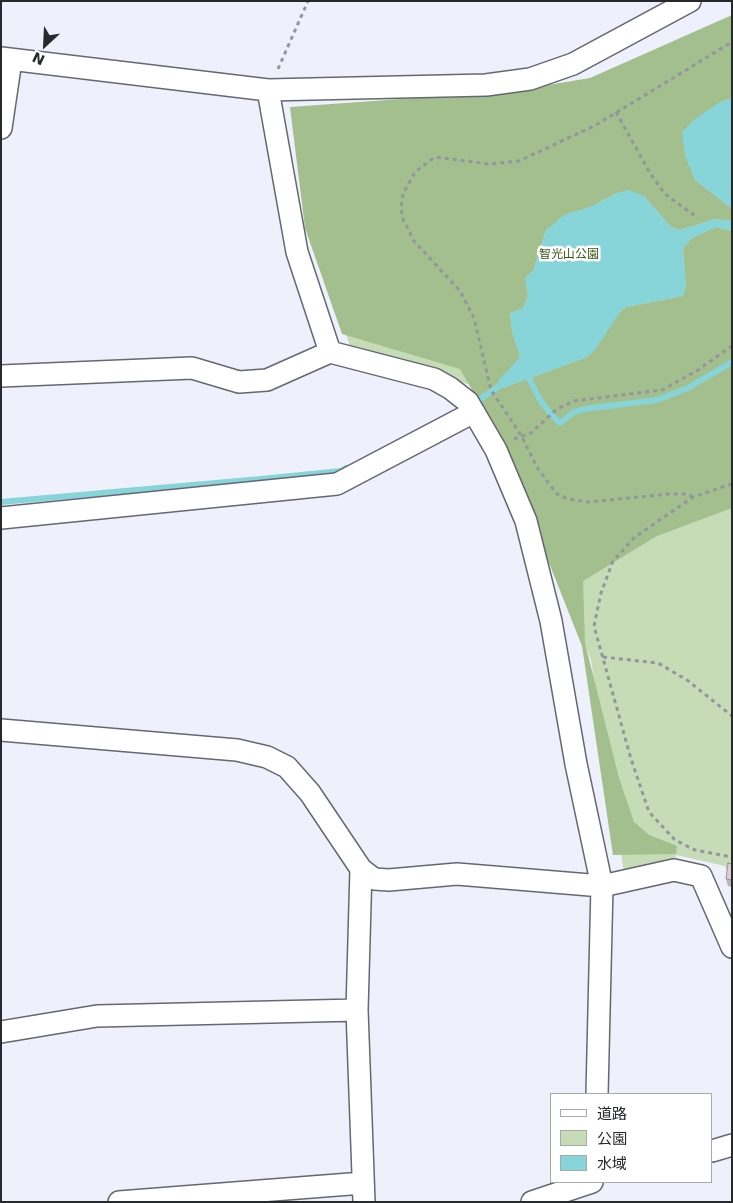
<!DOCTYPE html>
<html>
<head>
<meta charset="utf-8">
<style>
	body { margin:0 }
	#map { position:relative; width:733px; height:1203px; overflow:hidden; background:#eef1fc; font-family:"DejaVu Sans","Noto Sans JP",sans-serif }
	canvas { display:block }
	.frame { position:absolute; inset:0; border:2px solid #28292d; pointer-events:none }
	.legend { position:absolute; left:550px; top:1093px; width:162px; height:90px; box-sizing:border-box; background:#fff; border:1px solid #a9a9ab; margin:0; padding:6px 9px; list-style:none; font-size:15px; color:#28292d }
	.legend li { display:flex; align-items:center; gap:10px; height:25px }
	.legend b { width:25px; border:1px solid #a9a9ab }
	.north { position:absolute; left:20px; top:20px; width:50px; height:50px; -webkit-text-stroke:4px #fff; paint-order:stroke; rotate:205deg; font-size:14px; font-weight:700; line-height:20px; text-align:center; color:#28292d }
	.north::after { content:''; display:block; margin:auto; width:18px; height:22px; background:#28292d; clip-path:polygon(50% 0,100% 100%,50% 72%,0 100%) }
</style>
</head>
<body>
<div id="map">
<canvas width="733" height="1203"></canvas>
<div class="frame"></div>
<ul class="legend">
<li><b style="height:6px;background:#fff"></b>道路</li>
<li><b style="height:14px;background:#c5dcb6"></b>公園</li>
<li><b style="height:14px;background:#87d4d9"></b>水域</li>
</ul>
<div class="north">N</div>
</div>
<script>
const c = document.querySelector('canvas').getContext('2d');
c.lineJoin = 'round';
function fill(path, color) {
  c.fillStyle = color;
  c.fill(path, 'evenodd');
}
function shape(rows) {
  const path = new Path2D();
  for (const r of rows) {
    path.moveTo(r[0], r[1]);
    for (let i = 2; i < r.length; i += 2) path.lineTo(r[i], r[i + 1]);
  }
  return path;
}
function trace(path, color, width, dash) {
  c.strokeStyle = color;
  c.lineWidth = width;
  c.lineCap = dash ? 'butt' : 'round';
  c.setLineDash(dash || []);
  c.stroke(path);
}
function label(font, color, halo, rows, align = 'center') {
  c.font = font + ' "DejaVu Sans","Noto Sans JP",sans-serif';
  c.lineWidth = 5;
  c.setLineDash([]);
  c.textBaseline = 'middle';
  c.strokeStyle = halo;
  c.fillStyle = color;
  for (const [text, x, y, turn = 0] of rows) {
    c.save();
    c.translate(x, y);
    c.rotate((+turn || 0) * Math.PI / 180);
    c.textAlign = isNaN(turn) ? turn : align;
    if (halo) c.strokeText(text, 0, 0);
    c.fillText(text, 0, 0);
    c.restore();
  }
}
fill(shape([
	[732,25,732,884,725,866,676,855,673,866,624,873,591,660,508,448,471,385,352,351,312,243,602,82]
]), '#c5dcb6');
fill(shape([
	[732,15,732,98,720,102,695,180,732,209,732,221,715,219,680,230,671,227,644,196,617,193,546,230,533,271,525,278,528,296,523,308,510,313,512,331,520,357,503,388,587,357,621,311,626,307,674,298,686,287,683,248,692,238,716,227,732,231,732,508,657,536,583,581,585,643,619,778,634,822,649,835,677,846,676,854,613,855,582,646,499,437,460,369,342,334,305,228,290,107,512,91,590,78]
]), '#a2bf8d');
fill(shape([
	[732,98,732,209,695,180,685,156,682,132,696,118,720,102],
	[629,190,644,196,671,227,680,230,715,219,732,221,732,231,716,227,692,238,683,248,686,287,683,296,626,307,621,311,597,347,588,357,503,388,498,381,520,357,512,331,510,313,523,308,528,296,525,278,533,271,546,230,564,215,592,206,617,193]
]), '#87d4d9');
trace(shape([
	[529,378,540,400,550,413],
	[473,404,501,385],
	[552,415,560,423,574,412,584,409,657,400,688,388,732,362],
	[1,502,261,479,341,471,346,468]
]), '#87d4d9', 6);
const minor = shape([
	[1,58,268,90,486,85,530,79,573,64,690,1],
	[268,90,297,252,330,352,434,379,450,388,468,402,496,450,526,521,551,621,576,764,602,886,674,870,701,876,732,947],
	[1,128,11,60],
	[1,376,192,368,239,382,267,380,330,352],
	[1,518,337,484,474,412],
	[1,730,237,750,267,757,287,767,310,793,361,869,374,879,389,880,457,874,602,886,597,1094],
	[361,869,357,1010,364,1202],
	[1,1032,97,1016,357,1010],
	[712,1151,732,1145],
	[119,1202,363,1183],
	[532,1202,592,1182]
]);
trace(minor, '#656771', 24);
trace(shape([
	[278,69,308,1],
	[616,112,650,173,665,194,698,218],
	[514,439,531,433,557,409,574,401,662,390,698,370,732,346],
	[732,484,693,497,635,537,613,561,601,593,594,626,631,759,649,812,675,840,695,850,732,857],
	[693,497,687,494,669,494,589,502,568,499,557,494,538,469,521,435,491,390,474,318,460,291,414,241,403,219,401,208,403,194,415,172,435,157,489,164,519,161,596,125,732,42],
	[603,657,658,663,687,680,732,716]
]), '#94969e', 3, [4, 4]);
trace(minor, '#fff', 21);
fill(shape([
	[732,864,732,887,728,886,726,879]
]), '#bdb2b5');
const building = shape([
	[728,863,732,864,732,880,726,879,728,863]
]);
fill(building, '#dccfd3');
trace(building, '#9a9194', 1);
label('12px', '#34570f', '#fff', [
	["智光山公園",569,255]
]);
</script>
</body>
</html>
